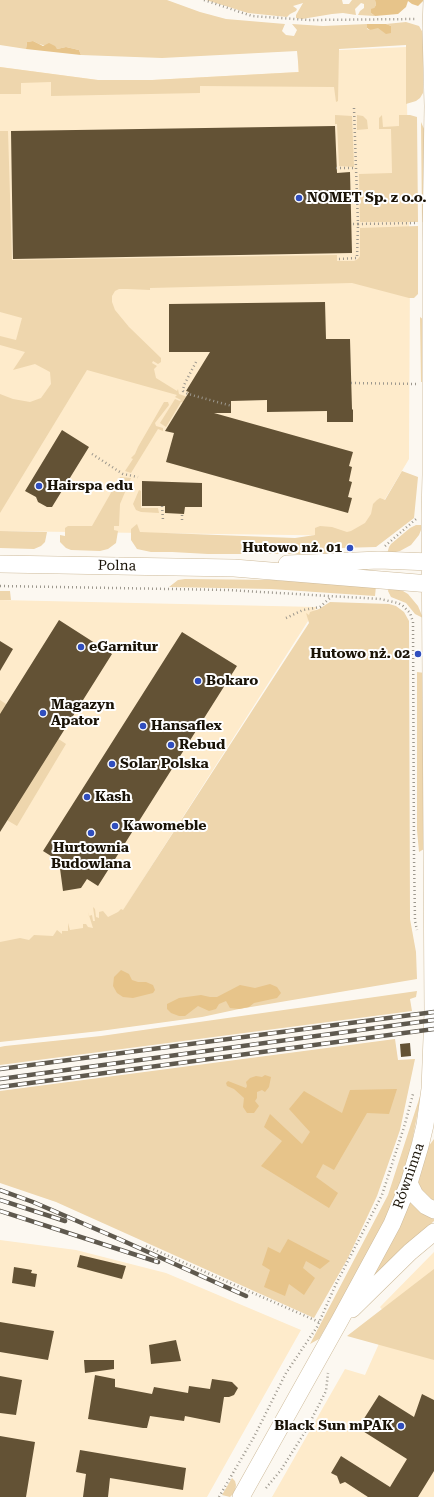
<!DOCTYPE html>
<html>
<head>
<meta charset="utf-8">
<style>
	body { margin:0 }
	canvas { display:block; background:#fcf8f1 }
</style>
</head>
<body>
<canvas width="434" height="1497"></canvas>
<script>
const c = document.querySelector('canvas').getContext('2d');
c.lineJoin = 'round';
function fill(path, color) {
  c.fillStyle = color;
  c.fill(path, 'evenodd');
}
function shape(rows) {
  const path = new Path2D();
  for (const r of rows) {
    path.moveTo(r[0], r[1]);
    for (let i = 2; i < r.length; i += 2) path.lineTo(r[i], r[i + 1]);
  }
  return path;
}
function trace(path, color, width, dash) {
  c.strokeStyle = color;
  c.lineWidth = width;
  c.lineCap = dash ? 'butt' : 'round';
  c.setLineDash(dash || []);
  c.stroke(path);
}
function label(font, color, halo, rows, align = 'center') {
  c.font = font + ' "Roboto Serif",serif';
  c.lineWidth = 4;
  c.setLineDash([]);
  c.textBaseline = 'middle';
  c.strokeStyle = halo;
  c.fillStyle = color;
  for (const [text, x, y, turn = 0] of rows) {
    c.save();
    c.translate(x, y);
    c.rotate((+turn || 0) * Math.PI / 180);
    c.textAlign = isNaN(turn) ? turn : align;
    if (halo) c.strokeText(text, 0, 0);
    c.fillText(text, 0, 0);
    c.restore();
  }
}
fill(shape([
	[406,47,410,265,409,459,363,536,0,531,0,67,98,80,152,80,298,72,298,52],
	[0,600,317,607,108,934,0,948],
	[0,1240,76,1250,166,1273,301,1330,207,1497,0,1497],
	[434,1252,434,1497,272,1497,345,1369,365,1375,390,1319,380,1307]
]), '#feebcb');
fill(shape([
	[0,0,167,0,200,12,226,19,285,24,282,31,286,35,294,36,297,30,292,24,323,26,367,24,367,29,370,30,373,28,391,26,386,24,406,22,419,26,423,33,423,93,420,98,416,101,406,104,406,45,339,49,338,101,336,102,334,87,200,86,200,93,51,96,51,82,21,83,21,94,0,94,0,67,98,80,152,80,299,72,297,51,162,58,81,55,79,50,66,47,57,49,39,44,33,41,27,42,26,49,0,45],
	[206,0,342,0,343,4,349,4,352,0,375,0,376,5,371,13,375,16,358,15,360,11,364,8,364,4,361,3,355,9,356,15,343,13,332,14,302,19,296,18,296,15,303,3,293,6,297,9,296,11,290,14,287,17,248,13],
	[335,115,352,116,354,167,339,166,337,124,335,124],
	[357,115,363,116,367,120,368,129,357,130],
	[382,115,383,127,399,126,399,115,410,115,417,117,418,222,360,222,359,174,392,173,391,129,379,129,379,118],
	[421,122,425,131,424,222,422,222],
	[0,131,8,131,12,260,337,255,337,261,354,261,358,259,360,256,360,228,418,226,418,294,414,298,409,298,352,283,150,288,150,290,127,289,119,289,115,291,112,296,112,302,115,310,129,327,161,358,161,362,158,364,153,361,152,363,157,366,154,369,156,378,177,391,178,389,179,394,219,408,218,412,181,402,166,427,160,423,175,399,180,401,181,400,175,397,177,395,87,370,0,513,0,394,13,399,30,402,41,398,51,384,50,372,35,364,13,370,25,352,0,345,0,336,16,340,22,318,0,312],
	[420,317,424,320,425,382,421,382],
	[164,402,168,402,169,405,155,423,156,426,163,428,163,431,158,429,131,473,125,471,133,459,131,458,135,454,138,447],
	[402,471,418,477,414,518,376,547,340,548,340,554,208,554,172,552,151,552,137,549,131,540,131,529,137,524,140,532,295,538,315,535,315,528,320,526,332,527,347,532,351,531,365,523,371,514,373,504,377,500,380,498,385,500],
	[120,477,131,478,120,504,119,526,114,526,114,530,118,531,116,543,108,549,100,551,71,550,66,548,60,542,60,535,65,536,65,528,68,526,92,526],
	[139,490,141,491,141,508,158,508,159,513,141,512,136,510,133,504],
	[416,525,423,525,419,535,411,545,400,551,387,554,389,547,391,544,410,528],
	[0,531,47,532,45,542,41,546,34,549,0,548],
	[185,579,275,580,376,586,375,596,271,589,169,587,178,580],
	[389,587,403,591,408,594,418,606,423,618,415,614,406,603,391,597,388,591],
	[0,591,10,591,11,600,0,600],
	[330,602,389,604,396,606,404,612,409,621,410,919,416,952,417,979,239,1009,202,1017,100,1031,0,1042,0,942,20,938,29,940,34,935,53,936,57,930,62,934,62,931,68,931,68,923,70,930,83,928,83,924,86,924,88,927,93,928,88,912,89,916,92,915,93,921,95,921,93,907,95,909,96,917,99,918,99,912,103,911,108,917,118,912,121,909,123,910,309,623,306,613,309,615,310,612,319,609],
	[417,672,425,673,424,849,419,852,417,830],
	[0,700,66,744,17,826,0,816],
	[417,991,416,997,410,999,412,1011,0,1065,0,1047,5,1046,101,1036],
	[395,1039,398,1060,415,1059,400,1130,377,1196,348,1258,314,1318,56,1202,0,1183,0,1091],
	[422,1090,408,1163,382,1230,319,1339,310,1344,388,1195],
	[434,1139,434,1205,419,1188,418,1180,428,1147],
	[410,1199,434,1218,434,1221,371,1280],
	[434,1269,434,1360,347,1336],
	[232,1478,235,1481,236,1485,235,1492,230,1497,222,1495]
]), '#eed6ad');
fill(shape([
	[375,0,424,0,418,6,412,4,408,1,406,7,398,14,375,16,371,13,371,9,374,8,376,5],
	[367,24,386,24,391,26,391,33,386,34,378,28,370,30,367,28],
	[33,41,43,46,49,43,55,46,57,49,66,47,79,50,81,55,26,49,27,42],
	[121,970,129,974,132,980,138,982,146,982,153,985,155,990,153,993,133,998,123,997,117,993,113,986,114,977],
	[270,984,277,987,281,993,277,998,254,1003,249,1007,239,1009,230,1008,226,1001,219,1004,216,1009,209,1011,198,1006,185,1016,179,1016,171,1013,167,1009,167,1004,179,998,201,995,210,997,217,997,240,985,255,988],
	[265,1075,271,1077,269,1087,265,1092,262,1090,257,1092,257,1098,255,1101,259,1106,254,1113,247,1113,243,1107,244,1098,234,1089,227,1086,226,1083,228,1081,246,1088,247,1086,246,1082,250,1078,256,1076,262,1077],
	[397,1089,389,1114,367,1113,334,1170,323,1164,316,1177,338,1193,329,1208,261,1166,282,1141,264,1127,270,1114,302,1144,310,1132,289,1109,304,1091,342,1113,350,1090],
	[288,1239,330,1261,320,1269,306,1261,303,1268,315,1278,304,1295,289,1284,285,1296,264,1287,270,1270,262,1265,268,1247,280,1253]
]), '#e7c48a');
fill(shape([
	[335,126,337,173,350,172,352,253,13,259,11,131],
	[325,302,326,339,350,339,352,409,353,410,353,422,327,422,327,411,267,412,267,400,231,401,231,413,214,413,353,452,349,466,352,467,349,481,352,482,348,497,352,498,348,513,166,462,174,433,165,431,189,392,186,391,210,352,169,352,169,304],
	[62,430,89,447,52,507,47,507,38,502,36,497,25,491],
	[142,481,202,483,202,507,185,507,184,514,165,513,165,506,142,506],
	[59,620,112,654,0,832,0,714],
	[182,632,237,666,98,886,87,879,81,888,63,891,59,861,43,851],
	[0,641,13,649,0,671],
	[410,1043,411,1056,401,1057,400,1044],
	[80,1255,126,1266,122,1279,77,1267],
	[14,1267,32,1270,31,1273,37,1274,35,1287,12,1283],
	[0,1322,54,1331,48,1360,0,1352],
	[176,1340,181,1361,151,1364,149,1345],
	[84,1360,114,1360,114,1369,85,1373],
	[95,1375,115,1379,115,1387,152,1394,154,1387,188,1393,189,1386,210,1389,212,1379,232,1382,238,1388,234,1395,229,1397,224,1397,220,1423,185,1416,184,1421,150,1416,147,1428,143,1428,88,1419],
	[0,1376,22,1380,16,1415,0,1413],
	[422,1394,434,1400,434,1471,418,1497,368,1497,345,1482,340,1484,337,1476,331,1473,341,1456,390,1487,407,1459,358,1428,379,1395,414,1417],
	[0,1436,35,1442,26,1497,0,1497],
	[80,1450,186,1468,183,1490,110,1478,108,1497,83,1497,86,1474,76,1472]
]), '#635235');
const minor = shape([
	[0,564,234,568,430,584],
	[287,564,379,560,431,562],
	[409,1183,415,1195,426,1206,434,1210],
	[352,1309,410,1252,434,1232],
	[241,1497,340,1320,392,1224,409,1183,420,1146,425,1125,430,1089,433,1012,430,515,431,475,431,242,433,106,431,29,432,0]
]);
trace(minor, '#cebb9b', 18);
trace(shape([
	[204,0,252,16,309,20,417,19],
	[354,108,356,168],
	[336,168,356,168,358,224,351,224],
	[339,259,357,258,358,224,418,223],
	[196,362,184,385,183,391,188,394,232,406],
	[351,383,417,384],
	[92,454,123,474,138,477],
	[162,506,163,520],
	[182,520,182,514],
	[385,546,416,519],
	[0,586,228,590,380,599,398,603,403,606,410,613,413,622,414,856,415,921,417,930],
	[286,618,303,610,320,607,331,597],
	[146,1246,319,1322],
	[266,1488,281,1470,305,1432,326,1391,328,1373],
	[219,1497,254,1437,286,1373,317,1327,336,1284,382,1195,405,1124,413,1094]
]), '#9c978d', 2.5, [1, 3]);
trace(minor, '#fff', 17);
const rail = shape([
	[0,1069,434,1012],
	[0,1079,434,1020],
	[0,1087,434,1029],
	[0,1190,33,1202,119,1239,246,1296],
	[0,1200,65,1221],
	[0,1211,158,1262]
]);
trace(rail, '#5f594e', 4.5);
trace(rail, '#fff', 3, [9]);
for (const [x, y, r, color] of [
	[299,198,4,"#304ebe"],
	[39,486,4,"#304ebe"],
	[350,548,4,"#304ebe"],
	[81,647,4,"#304ebe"],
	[418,654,4,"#304ebe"],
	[198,681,4,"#304ebe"],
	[43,713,4,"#304ebe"],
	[143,726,4,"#304ebe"],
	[171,745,4,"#304ebe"],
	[112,764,4,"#304ebe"],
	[87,797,4,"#304ebe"],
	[115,826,4,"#304ebe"],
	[91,833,4,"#304ebe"],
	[401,1426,4,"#304ebe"]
]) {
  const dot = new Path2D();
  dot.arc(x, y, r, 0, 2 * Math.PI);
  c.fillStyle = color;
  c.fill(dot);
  trace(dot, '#fff', 1.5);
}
label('bold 14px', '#1a1307', '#fff', [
	["NOMET Sp. z o.o.",307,198],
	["Hairspa edu",47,486],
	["Hutowo nż. 01",342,548,"right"],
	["eGarnitur",89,647],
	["Hutowo nż. 02",410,654,"right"],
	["Bokaro",206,681],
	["Magazyn",51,705],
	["Apator",51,721],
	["Hansaflex",151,726],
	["Rebud",179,745],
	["Solar Polska",120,764],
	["Kash",95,797],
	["Kawomeble",123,826],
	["Hurtownia",91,848,"center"],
	["Budowlana",91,864,"center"],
	["Black Sun mPAK",393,1426,"right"]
], 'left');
label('14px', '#1a1307', '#fff', [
	["Polna",117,566,1],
	["Równinna",409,1176,-71]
]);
</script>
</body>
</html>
